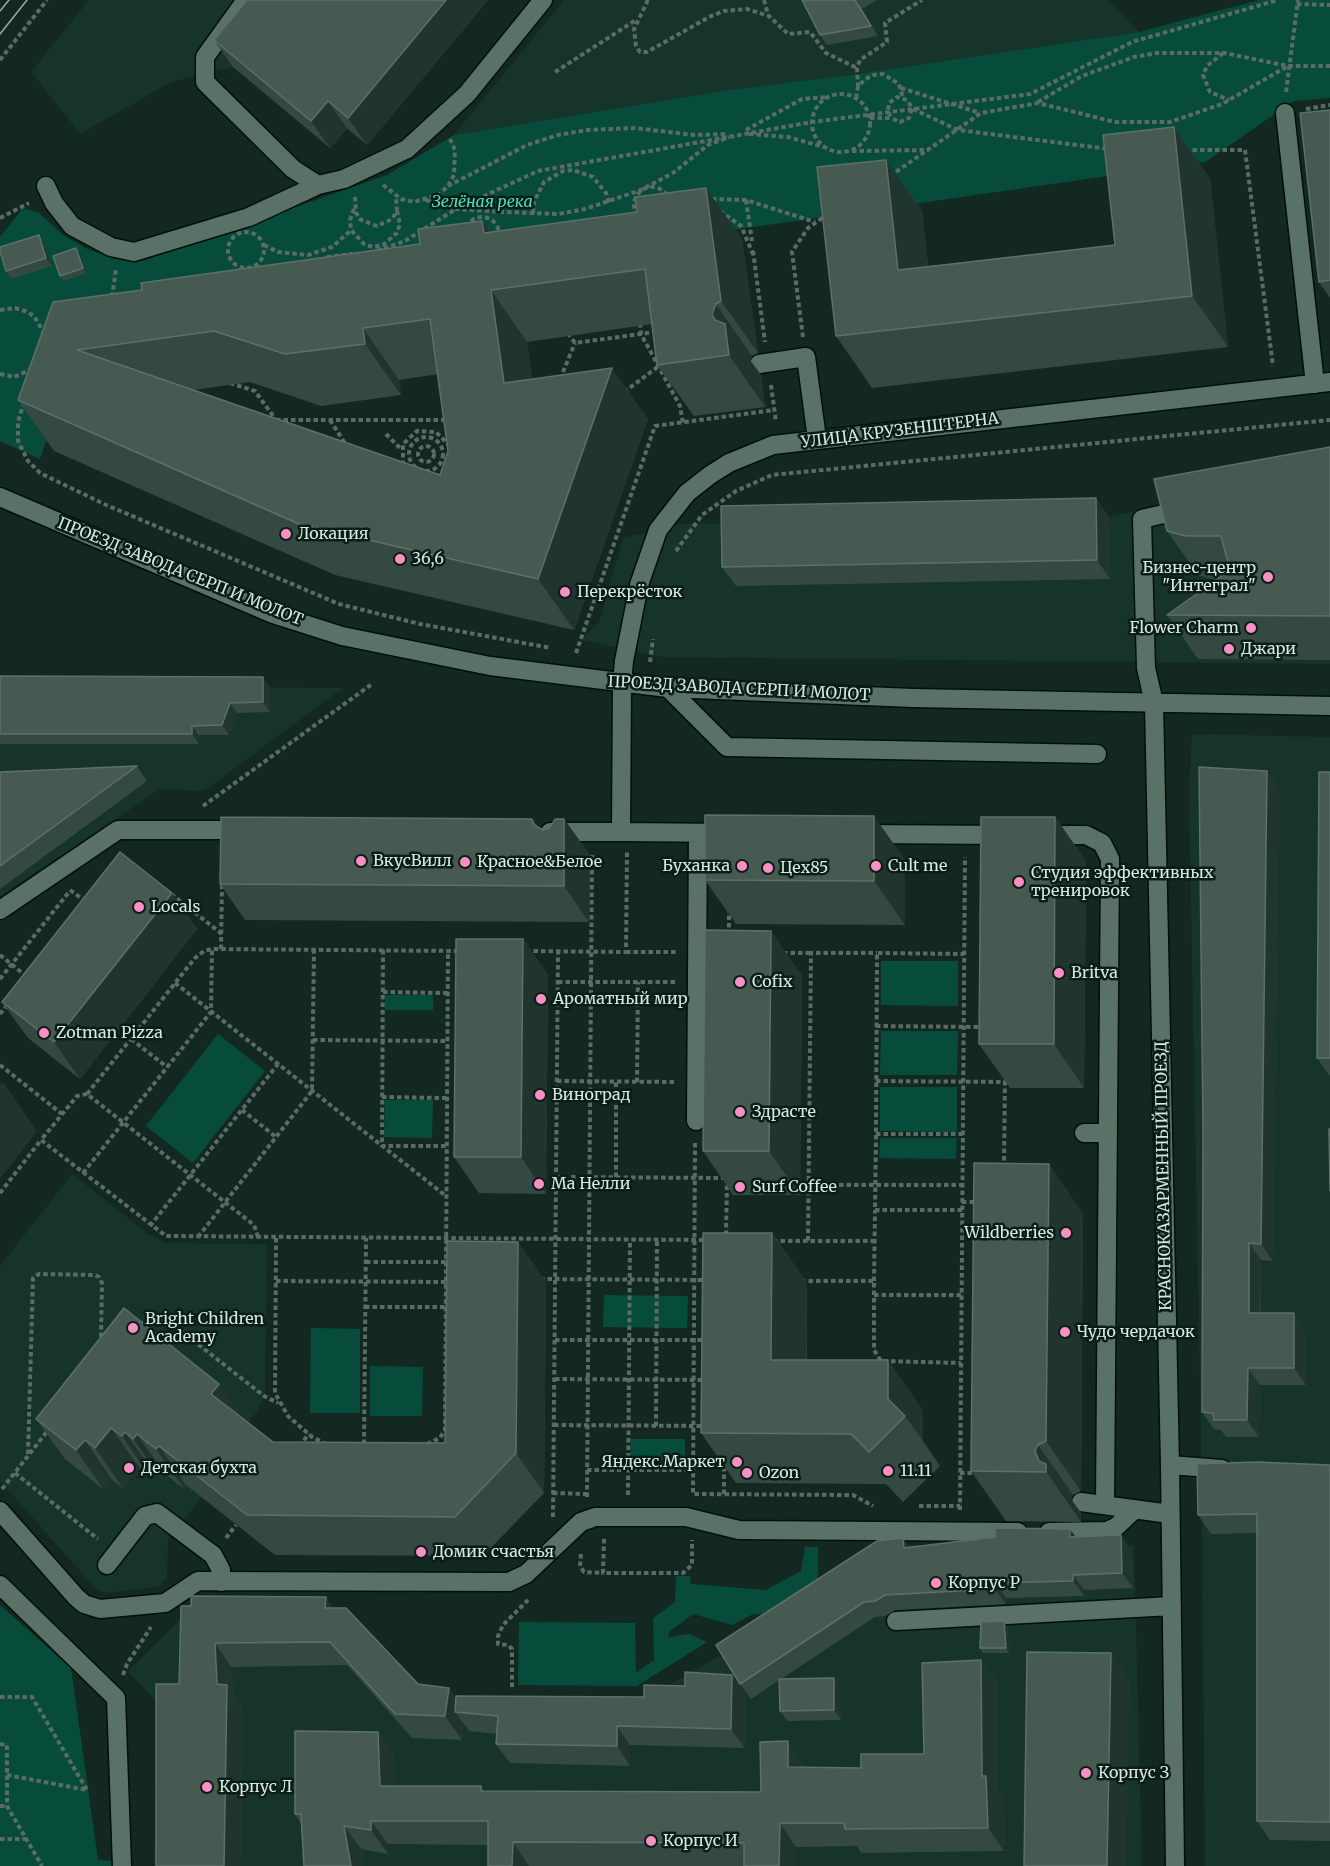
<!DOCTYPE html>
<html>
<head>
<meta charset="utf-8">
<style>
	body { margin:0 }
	canvas { display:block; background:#132820 }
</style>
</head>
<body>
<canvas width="1330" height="1866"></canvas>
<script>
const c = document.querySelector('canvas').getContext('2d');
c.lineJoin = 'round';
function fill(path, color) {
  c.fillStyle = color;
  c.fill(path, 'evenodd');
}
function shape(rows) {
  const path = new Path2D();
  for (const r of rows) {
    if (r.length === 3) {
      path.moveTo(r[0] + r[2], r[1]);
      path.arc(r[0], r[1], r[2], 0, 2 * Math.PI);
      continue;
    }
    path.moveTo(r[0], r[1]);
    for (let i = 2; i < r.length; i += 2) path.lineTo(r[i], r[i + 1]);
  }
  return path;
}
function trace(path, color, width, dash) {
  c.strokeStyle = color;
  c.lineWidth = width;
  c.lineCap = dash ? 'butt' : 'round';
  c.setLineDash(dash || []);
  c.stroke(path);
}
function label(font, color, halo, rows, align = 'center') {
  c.font = font + ' Merriweather,serif';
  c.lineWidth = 5;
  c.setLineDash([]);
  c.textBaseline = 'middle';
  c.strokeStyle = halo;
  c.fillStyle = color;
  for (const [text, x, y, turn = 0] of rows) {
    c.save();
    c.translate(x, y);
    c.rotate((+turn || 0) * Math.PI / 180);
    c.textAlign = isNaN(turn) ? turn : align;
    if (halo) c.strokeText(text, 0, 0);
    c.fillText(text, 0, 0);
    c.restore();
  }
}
fill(shape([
	[89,0,488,0,367,145,347,129,330,148,233,67,171,82,80,134,31,72],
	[564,0,1108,0,1139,32,857,74,729,90,454,135],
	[1330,466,1330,664,662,657,582,640,599,622,623,538,682,524,1109,517],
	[0,686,343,688,204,791,160,789,0,897],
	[1192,734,1330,737,1330,1866,1205,1866,1201,1439,1189,791],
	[72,1174,148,1234,166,1243,267,1244,265,1394,258,1410,234,1440,241,1447,168,1540,167,1577,158,1587,106,1593,96,1589,0,1481,0,1266],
	[908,1545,1134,1545,1142,1866,154,1866,158,1703,128,1671,192,1608,346,1609,434,1702,637,1704]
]), '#16342a');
fill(shape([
	[1259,0,1330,0,1330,98,1294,101,1205,162,600,249,78,346,40,459,0,441,0,237,23,208,39,213,63,235,85,248,114,259,142,261,387,175,454,135,729,90,857,74,1139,32],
	[881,961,958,961,958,1006,881,1005],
	[385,995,433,995,433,1010,385,1010],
	[881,1031,958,1031,957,1075,880,1075],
	[218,1034,265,1071,193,1163,146,1126],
	[880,1087,957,1087,957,1132,880,1131],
	[385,1100,433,1100,432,1138,384,1137],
	[880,1138,957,1138,956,1159,879,1158],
	[604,1295,688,1296,687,1328,603,1327],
	[311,1328,360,1329,360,1413,310,1413],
	[370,1366,423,1367,422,1416,370,1416],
	[631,1439,685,1439,685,1467,630,1467],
	[805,1547,818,1547,818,1581,767,1615,753,1614,732,1625,693,1614,669,1632,668,1637,689,1634,707,1642,637,1686,518,1685,519,1622,635,1623,636,1673,654,1660,653,1618,675,1602,676,1576,690,1576,691,1584,766,1590,801,1571],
	[0,1605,71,1668,98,1860,111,1861,111,1866,0,1866]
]), '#074c3a');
const minor = shape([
	[246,0,205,57,205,82,293,169,318,185,344,179,407,149,467,94,543,0],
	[1285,113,1315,384],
	[46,186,54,203,72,226,111,247,134,252,249,217,318,185],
	[759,364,806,357,817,439],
	[0,497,273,614,342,636,490,666,668,688,913,698,1330,706],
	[668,688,727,747,1097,754],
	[550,832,621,832],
	[730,833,621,832,622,684,624,661,639,585,658,530,687,493,710,475,729,463,773,445,1330,382],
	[862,834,1006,835],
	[1045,835,1086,835,1102,843,1110,859,1105,1505],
	[0,910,118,830,243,830],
	[696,1121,698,833],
	[1084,1133,1108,1133],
	[1170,1465,1222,1469],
	[1081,1502,1170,1514],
	[0,1511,76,1597,84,1604,100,1609,165,1603,198,1581,509,1582,526,1574,581,1522,595,1517,686,1517,739,1530,1018,1532],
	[1049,1532,1107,1531,1116,1527,1135,1509],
	[107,1565,145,1516,157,1513,213,1555,221,1570,221,1582],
	[0,1585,116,1698,122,1866],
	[896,1621,1172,1606],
	[1175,1866,1170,1465,1154,703,1146,668,1142,519,1185,509]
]);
trace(minor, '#00100a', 21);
trace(shape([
	[648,0,634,29,636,46,640,52,647,52,711,16,724,11,747,9,769,16,788,34,810,32,826,53,857,68],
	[764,0,768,15],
	[1297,4,1330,5],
	[1223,53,1207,66,1203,75,1210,92,1229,100],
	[0,60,47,0],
	[555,72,636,20],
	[858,87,857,68,860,60,887,42,885,23,922,0],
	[901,88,980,113],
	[1286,92,1298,0],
	[841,123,29],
	[856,98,858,87,864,80,873,75,883,74,899,84,903,98],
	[1038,102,1082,76,1134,57,1157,53,1224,53,1288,66,1330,66],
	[913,109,958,130,1109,149],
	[1306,109,1330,105],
	[870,118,891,118,888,111,889,103,897,97,907,100,912,108,909,118,900,122,891,118],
	[746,130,802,99,827,97],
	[749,134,788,137,824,147],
	[1185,150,1245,150,1273,366],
	[852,151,929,150],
	[890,176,981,113,1038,103,1115,122,1170,122,1222,104,1288,66],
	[383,185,401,199,414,202,438,195,448,186,454,175,455,150,450,139],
	[448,186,527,145,558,135,588,130,635,128,694,135,725,134],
	[652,205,18],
	[355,197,356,213,361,220,377,226,392,219,397,211,396,197],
	[712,199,746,200,815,222],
	[426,200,456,209,505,212,558,214,585,209,641,190,673,173,708,145,729,137],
	[746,200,752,241],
	[354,209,350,220,351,230,364,244,373,247,383,245,397,233,400,224,397,211],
	[720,211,741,226,753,254],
	[533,213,534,202,544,182,563,171,573,170,593,177,606,193,609,203],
	[482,234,17],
	[0,218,29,203],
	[246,250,18],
	[264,245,278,252,308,255,332,247,351,230],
	[377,251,405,241,456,209,538,171,812,122,1030,94,1132,42,1278,0],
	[753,251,765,342],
	[327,257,352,254],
	[112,297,116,269],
	[0,310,15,308,25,311,34,316,44,333],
	[640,323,641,334,680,406,683,423],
	[568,333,575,343,655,332],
	[803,337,792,252,808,228,825,216],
	[0,374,14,377,32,369],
	[560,379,575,343],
	[230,383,255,391,276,420],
	[771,385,776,422],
	[624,392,659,366],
	[24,402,18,422,18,441,28,461,40,473,104,504,339,604,420,624,551,648],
	[276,420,449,420],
	[330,420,346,445],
	[386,434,401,449],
	[426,454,17],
	[426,454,8],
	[403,465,403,444,417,431,436,432,450,446],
	[676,551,702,515,736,491,772,475,1330,420],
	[576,653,655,426,774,410],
	[650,662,653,639],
	[203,806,372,684],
	[70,890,85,901],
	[171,894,222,934],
	[729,935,729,910],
	[221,949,222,884],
	[383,950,382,1146,447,1146],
	[526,951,626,952,627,852],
	[626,952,677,952],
	[783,953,811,953],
	[0,955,26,976],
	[0,979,69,892],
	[558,982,676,982],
	[175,983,446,1196],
	[383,992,448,993],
	[0,1014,8,1004],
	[876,1026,983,1027],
	[131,1039,167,1067],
	[313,1040,448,1041],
	[0,1065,62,1114],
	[557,1081,676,1082],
	[876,1081,1005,1082],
	[637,1082,638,982],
	[87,1094,77,1096,41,1140,166,1236,706,1240],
	[382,1097,447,1098],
	[242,1110,276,1137],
	[876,1134,963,1134],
	[695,1143,693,1494,853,1495,873,1506],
	[1004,1168,1005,1076],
	[83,1173,211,1012,212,949],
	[556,1177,726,1178],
	[616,1177,616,1082],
	[809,1185,962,1185],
	[0,1193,41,1140],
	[962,1202,976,1202],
	[962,1210,875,1210,876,1134,877,953,964,954],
	[150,1226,278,1064],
	[726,1235,727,1183],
	[198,1237,312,1091,314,950],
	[258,1237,254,1225,87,1094,195,958,204,951,212,949,459,951],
	[276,1238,275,1393,288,1416,312,1437,324,1443],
	[773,1241,808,1241],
	[875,1241,808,1241,811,953,877,953],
	[366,1262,446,1262],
	[540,1279,706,1280],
	[276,1281,446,1282],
	[801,1281,874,1281,874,1350,881,1361,961,1363],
	[874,1281,875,1210],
	[874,1295,962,1295],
	[365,1307,445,1307],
	[139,1324,153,1320,171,1323,264,1396,278,1403],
	[555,1340,707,1340],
	[555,1379,706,1380],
	[554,1425,706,1426],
	[656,1426,657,1240],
	[364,1444,366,1238],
	[427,1444,440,1438,445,1430,448,951],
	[299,1446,309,1434],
	[28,1454,33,1278,39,1274,95,1275,99,1277,102,1283,101,1339],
	[587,1470,693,1470],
	[15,1473,98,1539],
	[960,1473,977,1473],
	[2,1489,49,1429],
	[553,1493,587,1494],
	[724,1494,724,1462],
	[628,1495,630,1240],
	[587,1497,592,854],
	[919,1506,960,1506],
	[960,1510,965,857],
	[553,1517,558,951],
	[226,1538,236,1525],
	[604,1539,603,1573,683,1573,692,1565,692,1540],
	[581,1554,580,1566,584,1572,603,1573],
	[123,1675,127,1664,151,1627],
	[512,1687,512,1649,508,1645,498,1644,498,1636,503,1625,528,1600],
	[0,1697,32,1697,87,1790],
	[0,1744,7,1745,7,1806,42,1866],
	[7,1775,87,1790],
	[0,1806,7,1806],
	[0,1839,26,1839]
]), '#5a6c65', 4, [4.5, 3]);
trace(minor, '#5a7168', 18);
trace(shape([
	[0,11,9,0],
	[0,34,27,0]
]), '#9baaa4', 1.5);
fill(shape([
	[247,0,488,0,367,145,347,128,330,148,233,67,214,40],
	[802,0,877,0,862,9,878,36,827,45,820,35],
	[1330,110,1330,298,1319,282],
	[1174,127,1210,179,1228,347,872,388,836,336,886,160,922,211,928,266,1115,245],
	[706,188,742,239,758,353,752,356,750,360,761,375,765,407,694,416,657,365,652,324,527,342,532,379,648,419,574,630,335,575,54,451,18,400,142,290,420,244,482,221,490,232,637,212],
	[438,374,448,451,440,475,193,390,250,382,321,406,401,395,399,380],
	[39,235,44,243,52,266,12,279,6,271],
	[76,248,80,253,86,273,63,281,60,276],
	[1330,447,1330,660,1198,659,1167,615,1216,580,1198,575,1167,531],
	[1109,517,1110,579,736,586,722,567],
	[0,676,270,687,270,712,237,713,229,735,199,735,199,744,0,744],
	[137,766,147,781,0,889,0,772],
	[1330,772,1330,1076,1317,1058],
	[1279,788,1273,1261,1261,1260,1261,1313,1305,1330,1306,1385,1260,1385,1259,1437,1226,1437,1221,1430,1214,1429,1202,1412],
	[1055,817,1086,861,1084,1088,1010,1088,979,1044],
	[532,819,538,827,543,830,550,828,564,819,590,855,589,922,245,920,220,884],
	[905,860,905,925,736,924,705,880],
	[172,893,197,929,80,1079,28,1038,2,1002],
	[523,939,548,975,546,1194,479,1193,454,1157],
	[802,975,800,1195,733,1195,703,1151],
	[1083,1213,1081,1491,1073,1495,1071,1499,1081,1513,1081,1522,1006,1521,971,1471],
	[772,1233,807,1283,807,1360,923,1410,923,1441,940,1466,903,1502,886,1484,736,1483,701,1433],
	[546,1281,544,1493,483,1556,275,1555,186,1485,184,1489,165,1474,161,1478,153,1471,149,1476,139,1467,123,1488,112,1480,104,1490,64,1458,36,1419,244,1419,273,1442,445,1443],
	[1330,1465,1330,1841,1270,1840,1257,1821,1257,1533,1211,1534,1198,1515],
	[1121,1535,1131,1551,1133,1588,1084,1590,1084,1596,1006,1598,1006,1604,895,1610,886,1616,875,1617,781,1679,834,1678,841,1688,841,1720,787,1721,780,1711,779,1680,751,1699,740,1684,903,1538,909,1547,1075,1537],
	[191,1606,333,1608,418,1684,456,1698,644,1697,746,1694,745,1748,630,1745,630,1766,510,1763,496,1744,497,1734,469,1731,464,1724,462,1740,412,1738,347,1665,231,1667,233,1693,243,1708,241,1866,156,1866,179,1684],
	[1007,1626,1009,1653,983,1653,980,1648],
	[981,1660,998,1684,998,1793,1003,1800,1004,1851,861,1853,857,1846,796,1847,796,1866,488,1866,488,1845,388,1844,388,1854,361,1849,363,1866,304,1866,301,1824,295,1814,378,1732,394,1755,395,1786,481,1786,484,1791,761,1792,804,1765,804,1767,861,1768,924,1754]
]), '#344941');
fill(shape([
	[446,0,488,0,367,145,348,118],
	[328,101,347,128,330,148,311,121],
	[1174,127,1210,179,1228,347,1192,296],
	[886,160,922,211,934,321,898,270],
	[706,188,742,239,758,353,721,301],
	[482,221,518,272,484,233],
	[39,235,44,243,52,266,46,258],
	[76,248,80,253,86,273,83,268],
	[491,290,527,342,540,434,504,383],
	[716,304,752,356,750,360,761,375,765,407,729,355,712,314],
	[363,328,399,380,401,395,365,344],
	[612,368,648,419,574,630,538,579],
	[1096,498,1109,517,1110,579,1097,560],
	[263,677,270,687,270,712,263,702],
	[230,703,237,713,229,735,222,725],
	[192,726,199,735,199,744,192,734],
	[1267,771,1279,788,1273,1261,1261,1244],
	[874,816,905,860,905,925,874,881],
	[1055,817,1086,861,1084,1088,1054,1044],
	[564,819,590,855,589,922,564,886],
	[172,893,197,929,80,1079,54,1042],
	[771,931,802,975,800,1195,769,1151],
	[523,939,548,975,546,1194,521,1157],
	[3,1082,37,1131,0,1179,0,1085],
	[1049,1164,1083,1213,1081,1491,1046,1441],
	[772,1233,807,1283,806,1410,771,1360],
	[518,1242,546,1281,544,1493,516,1453],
	[1249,1243,1261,1260,1260,1330,1249,1313],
	[1294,1313,1305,1330,1306,1385,1294,1368],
	[888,1360,923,1410,923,1441,905,1416,888,1399],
	[1248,1368,1260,1385,1259,1437,1247,1420],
	[219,1384,247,1424,211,1394],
	[111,1428,139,1467,123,1488,95,1448],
	[125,1432,153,1471,149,1476,122,1436],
	[137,1434,165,1474,161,1478,133,1439],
	[85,1440,112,1480,104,1490,76,1450],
	[1038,1445,1073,1495,1071,1499,1081,1513,1081,1522,1039,1461,1035,1451],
	[159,1446,186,1485,184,1489,156,1449],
	[1070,1529,1081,1544,1070,1537],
	[1121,1535,1131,1551,1133,1588,1122,1573],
	[903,1538,913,1553,904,1548],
	[1073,1575,1084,1590,1084,1596,1073,1581],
	[995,1583,1006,1598,1006,1604,995,1589],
	[326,1597,342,1621,325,1608],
	[1004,1621,1007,1626,1009,1653,1006,1648],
	[215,1643,231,1667,233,1693,243,1708,241,1866,224,1866],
	[1111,1653,1130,1680,1126,1866,1107,1866],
	[981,1660,998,1684,998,1793,1003,1800,1004,1851,988,1828,982,1776],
	[732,1675,746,1694,745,1748,731,1729],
	[834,1678,841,1688,841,1720,834,1710],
	[449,1688,466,1712,455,1712,464,1724,462,1740,445,1716],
	[617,1726,630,1745,630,1766,617,1746],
	[378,1732,394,1755,396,1809,380,1786],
	[788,1741,804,1765,805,1790,788,1767],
	[371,1821,388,1844,388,1854,371,1830],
	[780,1823,796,1847,796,1866,779,1866],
	[344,1826,361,1849,363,1866,351,1866],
	[513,1842,529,1866,512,1866]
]), '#20352d');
const building = shape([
	[247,0,446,0,348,118,328,101,311,121,214,40,247,0],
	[802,0,855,0,871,26,820,35,802,0],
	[1330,110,1330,280,1319,282,1300,113,1330,110],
	[1174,127,1192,296,836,336,817,167,886,160,898,270,952,264,1115,245,1103,135,1174,127],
	[706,188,721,301,716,304,712,314,715,320,725,324,729,355,657,365,645,269,491,290,504,383,612,368,538,579,299,524,18,400,53,302,142,290,141,283,420,244,418,229,482,221,484,233,637,212,635,197,706,188],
	[430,319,448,451,440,475,77,350,214,331,285,354,365,344,363,328,430,319],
	[39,235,46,258,6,271,0,251,0,247,39,235],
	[76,248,83,268,60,276,53,256,76,248],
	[1330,447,1330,616,1167,615,1230,570,1221,536,1186,536,1167,531,1154,479,1330,447],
	[1096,498,1097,560,722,567,721,506,1096,498],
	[0,676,263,677,263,702,230,703,222,725,192,726,192,734,0,734,0,676],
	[137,766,0,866,0,772,137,766],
	[1199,767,1267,771,1261,1244,1249,1243,1249,1313,1294,1313,1294,1368,1248,1368,1247,1420,1214,1420,1213,1413,1202,1412,1203,1132,1199,767],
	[1319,772,1330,772,1330,1058,1317,1058,1319,772],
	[705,815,874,816,874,881,705,880,705,815],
	[221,817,532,819,534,825,543,830,550,828,555,819,564,819,564,886,220,884,221,817],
	[981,817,1055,817,1054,1044,979,1044,981,817],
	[120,852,172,893,54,1042,2,1002,120,852],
	[705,930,771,931,769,1151,703,1151,705,930],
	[456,939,523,939,521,1157,454,1157,456,939],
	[1329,1129,1330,1129,1330,1191,1329,1129],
	[974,1163,1049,1164,1046,1441,1038,1445,1035,1451,1039,1461,1046,1464,1046,1472,971,1471,974,1163],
	[703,1233,772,1233,771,1360,888,1360,888,1399,905,1416,869,1452,851,1434,701,1433,703,1233],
	[447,1241,518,1242,516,1453,455,1517,247,1515,159,1446,156,1449,137,1434,133,1439,125,1432,122,1436,111,1428,95,1448,85,1440,76,1450,36,1419,124,1308,219,1384,211,1394,273,1442,445,1443,447,1241],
	[1257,1462,1330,1465,1330,1822,1257,1821,1257,1514,1198,1515,1197,1464,1257,1462],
	[995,1528,1070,1529,1070,1537,1121,1535,1122,1573,1073,1575,1073,1581,995,1583,995,1589,885,1595,875,1601,864,1602,740,1684,716,1645,877,1541,903,1538,904,1548,995,1537,995,1528],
	[191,1596,326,1597,325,1608,346,1608,418,1684,449,1688,445,1716,395,1714,330,1642,215,1643,217,1684,227,1685,224,1866,156,1866,156,1684,179,1684,181,1606,191,1606,191,1596],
	[1004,1621,1006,1648,980,1648,981,1622,1004,1621],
	[1027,1652,1111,1653,1107,1866,1024,1866,1027,1652],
	[981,1660,982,1776,986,1776,988,1828,845,1829,844,1823,780,1823,779,1866,744,1866,744,1843,513,1842,512,1866,488,1866,488,1821,371,1821,371,1830,344,1826,351,1866,304,1866,301,1814,295,1814,295,1731,378,1732,380,1786,481,1786,481,1791,761,1792,760,1742,788,1741,788,1767,861,1768,861,1754,924,1754,922,1663,981,1660],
	[685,1672,732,1675,731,1729,617,1726,617,1746,496,1744,498,1716,455,1712,456,1696,644,1697,644,1685,685,1686,685,1672],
	[834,1678,834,1710,780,1711,779,1679,834,1678]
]);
fill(building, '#465a52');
trace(building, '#5d7069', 1.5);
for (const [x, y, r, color] of [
	[286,534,6,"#fb8fc4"],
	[400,559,6,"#fb8fc4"],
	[1268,577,6,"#fb8fc4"],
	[565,592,6,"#fb8fc4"],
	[1251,628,6,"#fb8fc4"],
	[1229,649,6,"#fb8fc4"],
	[361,861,6,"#fb8fc4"],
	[465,862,6,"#fb8fc4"],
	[742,866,6,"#fb8fc4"],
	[876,866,6,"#fb8fc4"],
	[768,868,6,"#fb8fc4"],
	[1019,882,6,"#fb8fc4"],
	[139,907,6,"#fb8fc4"],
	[1059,973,6,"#fb8fc4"],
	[740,982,6,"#fb8fc4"],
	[541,999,6,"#fb8fc4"],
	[44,1033,6,"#fb8fc4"],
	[540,1095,6,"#fb8fc4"],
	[740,1112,6,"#fb8fc4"],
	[539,1184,6,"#fb8fc4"],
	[740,1187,6,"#fb8fc4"],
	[1066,1233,6,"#fb8fc4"],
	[133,1328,6,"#fb8fc4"],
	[1065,1332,6,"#fb8fc4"],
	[737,1462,6,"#fb8fc4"],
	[129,1468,6,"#fb8fc4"],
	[888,1471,6,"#fb8fc4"],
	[747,1473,6,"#fb8fc4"],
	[421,1552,6,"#fb8fc4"],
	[936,1583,6,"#fb8fc4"],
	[1086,1773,6,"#fb8fc4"],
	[207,1787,6,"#fb8fc4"],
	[651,1841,6,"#fb8fc4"]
]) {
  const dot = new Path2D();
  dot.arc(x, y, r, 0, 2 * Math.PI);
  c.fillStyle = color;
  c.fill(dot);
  trace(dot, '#091e17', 2);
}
label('italic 16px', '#4ce0b6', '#091e17', [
	["Зелёная река",482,202]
]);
label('16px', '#dae7e2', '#091e17', [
	["УЛИЦА КРУЗЕНШТЕРНА",900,431,-7],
	["ПРОЕЗД ЗАВОДА СЕРП И МОЛОТ",180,572,22],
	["ПРОЕЗД ЗАВОДА СЕРП И МОЛОТ",739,689,3],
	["КРАСНОКАЗАРМЕННЫЙ ПРОЕЗД",1164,1176,-91]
]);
label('16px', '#dae7e2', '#091e17', [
	["Локация",298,534],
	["36,6",412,559],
	["Бизнес-центр",1256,568,"right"],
	["\"Интеграл\"",1256,586,"right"],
	["Перекрёсток",577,592],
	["Flower Charm",1239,628,"right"],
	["Джари",1241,649],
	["ВкусВилл",373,861],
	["Красное&Белое",477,862],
	["Буханка",730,866,"right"],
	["Cult me",888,866],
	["Цех85",780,868],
	["Студия эффективных",1031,873],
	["тренировок",1031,891],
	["Locals",151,907],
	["Britva",1071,973],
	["Cofix",752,982],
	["Ароматный мир",553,999],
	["Zotman Pizza",56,1033],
	["Виноград",552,1095],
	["Здрасте",752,1112],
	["Ма Нелли",551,1184],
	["Surf Coffee",752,1187],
	["Wildberries",1054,1233,"right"],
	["Bright Children",145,1319],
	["Academy",145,1337],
	["Чудо чердачок",1077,1332],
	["Яндекс.Маркет",725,1462,"right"],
	["Детская бухта",141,1468],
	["11.11",900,1471],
	["Ozon",759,1473],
	["Домик счастья",433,1552],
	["Корпус Р",948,1583],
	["Корпус З",1098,1773],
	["Корпус Л",219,1787],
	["Корпус И",663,1841]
], 'left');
</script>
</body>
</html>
